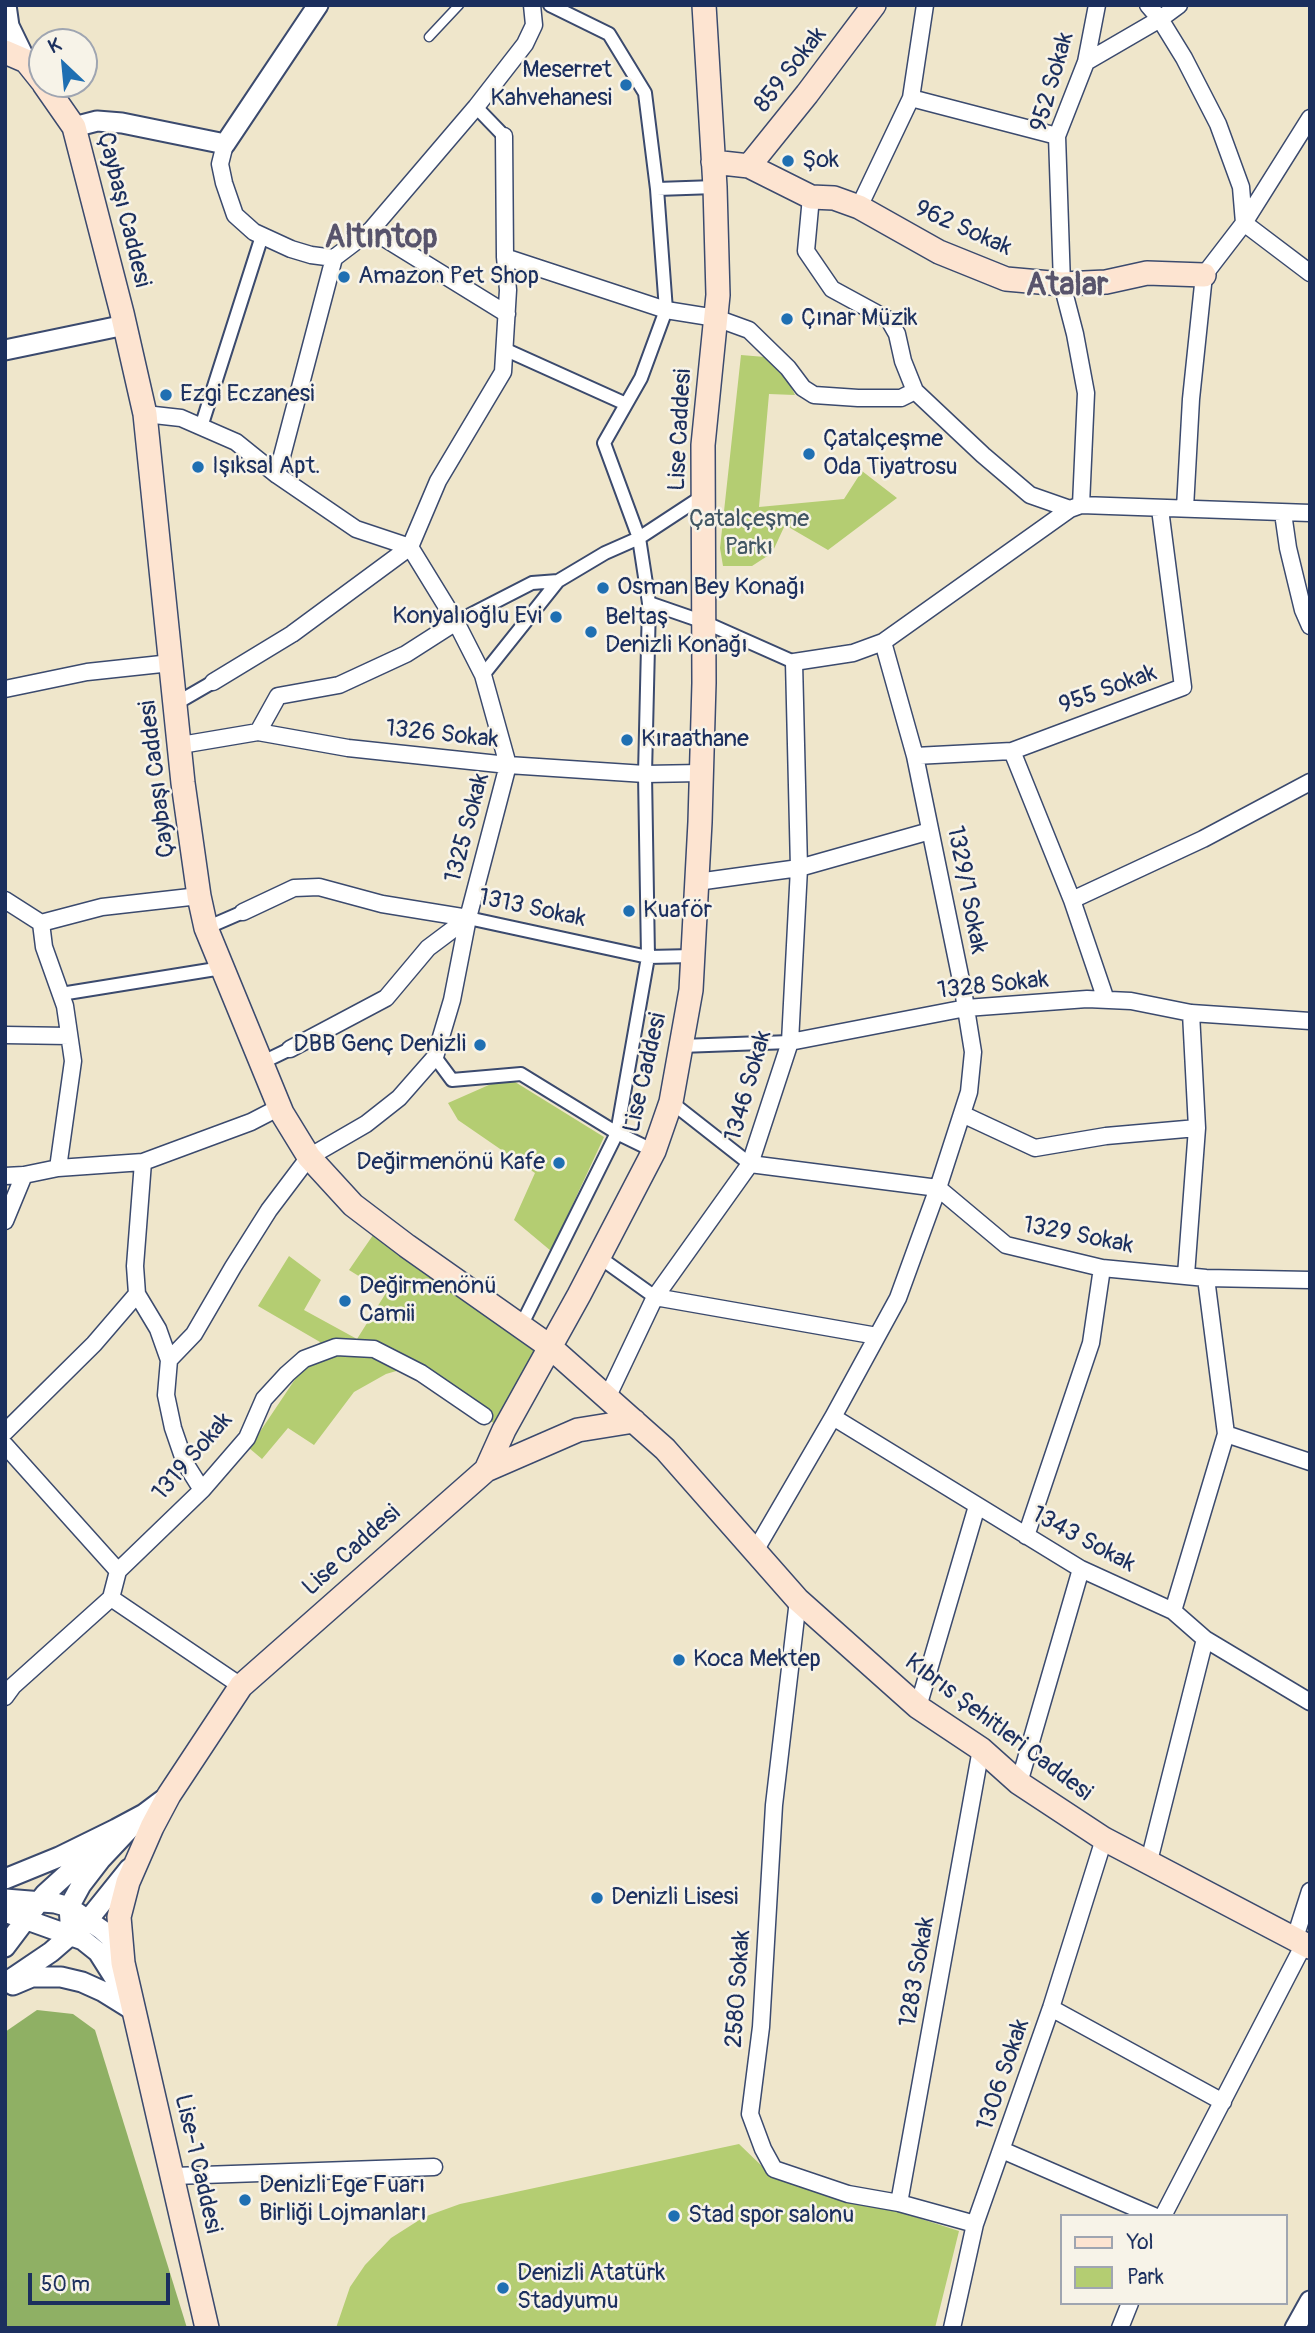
<!DOCTYPE html>
<html>
<head>
<meta charset="utf-8">
<style>
	body { margin:0 }
	#map { position:relative; width:1315px; height:2333px; overflow:hidden; background:#efe6cb; font-family:Pangolin,sans-serif }
	canvas { display:block }
	.frame { position:absolute; inset:0; border:7px solid #1b2f5e; pointer-events:none }
	.legend { position:absolute; left:1060px; top:2214px; width:228px; height:91px; box-sizing:border-box; background:#f7f3e8; border:2px solid #9fa5b1; margin:0; padding:9px 12px; list-style:none; font-size:21px; color:#1b2f5e }
	.legend li { display:flex; align-items:center; gap:14px; height:35px }
	.legend b { width:35px; border:2px solid #9fa5b1 }
	.north { position:absolute; left:28px; top:28px; width:70px; height:70px; box-sizing:border-box; background:#f7f3e8; border:2px solid #9fa5b1; border-radius:50%; rotate:334deg; font-size:19px; font-weight:700; line-height:28px; text-align:center; color:#1b2f5e }
	.north::after { content:''; display:block; margin:auto; width:24px; height:32px; background:#1f6fb2; clip-path:polygon(50% 0,100% 100%,50% 72%,0 100%) }
	.scale { position:absolute; left:28px; top:2273px; width:142px; height:32px; box-sizing:border-box; border:4px solid #1b2f5e; border-top:0; padding-left:9px; font-size:21px; line-height:24px; white-space:nowrap; color:#1b2f5e; -webkit-text-stroke:5px #f7f3e8; paint-order:stroke }
</style>
</head>
<body>
<div id="map">
<canvas width="1315" height="2333"></canvas>
<div class="frame"></div>
<ul class="legend">
<li><b style="height:9px;background:#fde4d1"></b>Yol</li>
<li><b style="height:19px;background:#b4cd72"></b>Park</li>
</ul>
<div class="north">K</div>
<div class="scale">50 m</div>
</div>
<script>
const c = document.querySelector('canvas').getContext('2d');
c.lineJoin = 'round';
function fill(path, color) {
  c.fillStyle = color;
  c.fill(path, 'evenodd');
}
function shape(rows) {
  const path = new Path2D();
  for (const r of rows) {
    path.moveTo(r[0], r[1]);
    for (let i = 2; i < r.length; i += 2) path.lineTo(r[i], r[i + 1]);
  }
  return path;
}
function trace(path, color, width, dash) {
  c.strokeStyle = color;
  c.lineWidth = width;
  c.lineCap = dash ? 'butt' : 'round';
  c.setLineDash(dash || []);
  c.stroke(path);
}
function label(font, color, halo, rows, align = 'center') {
  c.font = font + ' Pangolin,sans-serif';
  c.lineWidth = 5;
  c.setLineDash([]);
  c.textBaseline = 'middle';
  c.strokeStyle = halo;
  c.fillStyle = color;
  for (const [text, x, y, turn = 0] of rows) {
    c.save();
    c.translate(x, y);
    c.rotate((+turn || 0) * Math.PI / 180);
    c.textAlign = isNaN(turn) ? turn : align;
    if (halo) c.strokeText(text, 0, 0);
    c.fillText(text, 0, 0);
    c.restore();
  }
}
fill(shape([
	[741,355,777,358,795,395,769,394,759,507,844,499,862,471,897,498,828,550,785,525,772,553,752,566,723,566,720,548],
	[507,1077,604,1137,551,1251,514,1220,535,1173,458,1120,448,1103],
	[380,1225,549,1346,504,1430,410,1367,386,1374,354,1392,314,1445,288,1428,262,1459,249,1448,320,1342,258,1306,289,1256,321,1280,304,1310,357,1339,386,1293,349,1270],
	[739,2144,765,2169,959,2231,935,2328,336,2328,350,2287,365,2265,391,2238,424,2217,460,2204]
]), '#b4cd72');
fill(shape([
	[37,2010,73,2014,95,2030,187,2328,5,2328,5,2032]
]), '#8fb064');
const service = shape([
	[429,37,459,5]
]);
const pedestrian = shape([
	[476,107,504,136],
	[657,189,715,187],
	[504,349,626,404],
	[201,427,262,236],
	[649,603,704,622,794,662],
	[456,622,532,583,558,581,605,553,639,538,703,496],
	[483,675,558,581],
	[175,704,213,682],
	[468,918,648,957,693,956],
	[206,928,243,912],
	[61,994,222,968],
	[681,1046,790,1042],
	[435,1057,452,1080,521,1074,617,1133,654,1151],
	[261,1063,290,1049],
	[671,1102,750,1164],
	[599,1257,655,1297],
	[521,1326,617,1133,648,957,645,774,649,603,639,538,604,443,641,378,666,310,657,189,645,93,609,34,550,5]
]);
const minor = shape([
	[1148,5,1160,19,1184,58,1218,124,1241,187,1244,223,1310,273],
	[1086,62,1160,19,1179,5],
	[911,98,1057,136],
	[225,144,220,164,224,183,235,215,254,232,291,249,311,255,334,258],
	[811,197,806,251,832,289,889,320,897,334,903,361,915,391,983,455,1030,495,1070,509],
	[859,207,911,98,925,5],
	[371,230,507,314],
	[505,257,666,310,716,318,749,330,788,368,803,388,814,395,858,398,901,398,915,391],
	[334,258,371,230,476,107,525,44,534,25,532,5],
	[145,414,181,418,236,442,277,475,356,529,410,547],
	[277,475,334,258],
	[1081,505,1086,393,1075,334,1062,284,1057,136,1086,62,1097,5],
	[1185,508,1191,399,1204,275,1244,223,1310,118],
	[1283,513,1288,548,1303,610,1310,626],
	[410,547,438,481,503,372,508,290,505,257,504,136],
	[213,682,292,634,410,547],
	[5,689,87,672,171,663],
	[258,732,278,696,339,685,406,654,456,622],
	[181,745,258,732,348,748,508,765,645,774,701,773],
	[1012,751,1072,900,1106,1000],
	[915,756,1012,751,1183,687,1160,509],
	[697,882,799,868,930,831],
	[5,900,41,923,102,907,199,896],
	[1072,900,1203,839,1310,782],
	[243,912,294,888,319,887,382,904,468,918],
	[41,923,44,947,65,1006,73,1061,58,1168],
	[5,1035,69,1036],
	[790,1042,966,1008,1087,999,1131,1001,1191,1013,1310,1021],
	[290,1049,386,998,428,948,468,918],
	[962,1114,1035,1148,1106,1136,1197,1128],
	[143,1162,135,1266,137,1294,158,1329,169,1360],
	[750,1164,938,1188,1006,1245,1102,1268,1206,1278,1310,1280],
	[5,1176,24,1175,58,1168,143,1162,251,1122,280,1107],
	[5,1221,24,1175],
	[1186,1275,1197,1128,1191,1013],
	[655,1297,877,1336],
	[607,1398,655,1297,750,1164,790,1042,799,868,794,662,853,653,883,642,1070,509,1081,505,1310,513],
	[833,1417,1081,1569,1173,1611,1205,1639,1310,1702],
	[5,1432,94,1344,137,1294],
	[1226,1434,1310,1462],
	[5,1445,118,1571],
	[202,1490,185,1463,173,1428,166,1395,169,1360,194,1334,233,1267,269,1210,309,1157,366,1124,399,1098,435,1057,452,1000,468,918,508,765,483,675,456,622,410,547],
	[1026,1536,1091,1343,1102,1268],
	[755,1551,833,1417,898,1298,938,1188,969,1092,973,1052,963,990,915,756,883,642],
	[111,1598,241,1686],
	[798,1600,774,1805,761,2027,750,2114,763,2149,774,2169,848,2194,899,2203,975,2224],
	[1173,1611,1226,1434,1206,1278],
	[5,1697,13,1686,111,1598,118,1571,202,1490,247,1438,264,1399,287,1374,304,1359,336,1347,374,1349,421,1373,484,1416],
	[918,1707,977,1506],
	[1019,1783,1081,1569],
	[1149,1861,1205,1639],
	[1295,1938,1310,1891],
	[1051,2008,1223,2102],
	[1002,2150,1154,2216],
	[174,2176,434,2167],
	[899,2203,981,1749],
	[1163,2216,1304,1944],
	[952,2328,975,2224,1051,2008,1104,1839],
	[1120,2328,1130,2303]
]);
const tertiary = shape([
	[6,5,9,26,26,61],
	[74,127,97,121,122,123,225,144,318,5],
	[5,350,125,325],
	[5,1879,59,1857,116,1829,144,1814,168,1796],
	[5,1899,55,1903,69,1907,102,1930,110,1937,121,1959],
	[5,1912,83,1940,98,1952,129,2001],
	[83,1940,70,1921,69,1907,81,1885,101,1859,133,1825],
	[5,1947,45,1894,100,1844],
	[5,1983,51,1952,88,1920,129,1869],
	[13,1985,32,1977,61,1977,82,1982,102,1991,131,2009],
	[1295,2328,1310,2301]
]);
const secondary = shape([
	[5,52,26,61,42,81],
	[44,84,74,127,122,313,145,414,183,783,199,896,206,928,282,1113,309,1157,353,1205,407,1246,549,1346,665,1449,798,1600,918,1707,981,1749,1019,1783,1104,1839,1310,1947],
	[713,162,749,166,811,197,834,198,859,207,939,252,1006,279,1062,284,1106,282,1147,273,1204,275],
	[749,166,807,94,874,5],
	[486,1470,578,1430,634,1421],
	[207,2328,123,1963,119,1917,128,1882,152,1827,169,1795,241,1686,486,1470,504,1430,579,1295,654,1151,671,1102,691,990,700,822,704,683,703,445,718,295,715,187,704,5]
]);
trace(service, '#3b4a6e', 11);
trace(pedestrian, '#3b4a6e', 16);
trace(minor, '#3b4a6e', 19);
trace(tertiary, '#3b4a6e', 23);
trace(secondary, '#3b4a6e', 26);
trace(service, '#fff', 8);
trace(pedestrian, '#fff', 12);
trace(minor, '#fff', 16);
trace(tertiary, '#fff', 19);
trace(secondary, '#fde4d1', 23);
for (const [x, y, r, color] of [
	[626,85,7,"#1f6fb2"],
	[788,161,7,"#1f6fb2"],
	[344,277,7,"#1f6fb2"],
	[787,319,7,"#1f6fb2"],
	[166,395,7,"#1f6fb2"],
	[809,454,7,"#1f6fb2"],
	[198,467,7,"#1f6fb2"],
	[603,588,7,"#1f6fb2"],
	[556,617,7,"#1f6fb2"],
	[591,632,7,"#1f6fb2"],
	[627,740,7,"#1f6fb2"],
	[629,911,7,"#1f6fb2"],
	[480,1045,7,"#1f6fb2"],
	[559,1163,7,"#1f6fb2"],
	[345,1301,7,"#1f6fb2"],
	[679,1660,7,"#1f6fb2"],
	[597,1898,7,"#1f6fb2"],
	[245,2200,7,"#1f6fb2"],
	[674,2216,7,"#1f6fb2"],
	[503,2288,7,"#1f6fb2"]
]) {
  const dot = new Path2D();
  dot.arc(x, y, r, 0, 2 * Math.PI);
  c.fillStyle = color;
  c.fill(dot);
  trace(dot, '#f7f3e8', 2.5);
}
label('24px', '#1b2f5e', '#f7f3e8', [
	["859 Sokak",791,70,-52],
	["952 Sokak",1053,82,-74],
	["Çaybaşı Caddesi",123,210,76],
	["962 Sokak",963,229,24],
	["Lise Caddesi",681,430,-87],
	["955 Sokak",1108,690,-20],
	["1326 Sokak",442,735,6],
	["Çaybaşı Caddesi",158,779,-97],
	["1325 Sokak",468,828,-75],
	["1329/1 Sokak",966,890,79],
	["1313 Sokak",532,909,12],
	["1328 Sokak",993,986,-6],
	["Lise Caddesi",646,1073,-77],
	["1346 Sokak",749,1086,-74],
	["1329 Sokak",1078,1236,11],
	["1319 Sokak",193,1457,-49],
	["1343 Sokak",1083,1540,28],
	["Lise Caddesi",352,1551,-42],
	["Kıbrıs Şehitleri Caddesi",998,1728,37],
	["1283 Sokak",918,1972,-80],
	["2580 Sokak",739,1989,-86],
	["1306 Sokak",1004,2075,-71],
	["Lise-1 Caddesi",197,2164,77]
]);
label('24px', '#1b2f5e', '#f7f3e8', [
	["Meserret",612,71,"right"],
	["Kahvehanesi",612,99,"right"],
	["Şok",802,161],
	["Amazon Pet Shop",358,277],
	["Çınar Müzik",801,319],
	["Ezgi Eczanesi",180,395],
	["Çatalçeşme",823,440],
	["Oda Tiyatrosu",823,468],
	["Işıksal Apt.",212,467],
	["Osman Bey Konağı",617,588],
	["Konyalıoğlu Evi",542,617,"right"],
	["Beltaş",605,618],
	["Denizli Konağı",605,646],
	["Kıraathane",641,740],
	["Kuaför",643,911],
	["DBB Genç Denizli",466,1045,"right"],
	["Değirmenönü Kafe",545,1163,"right"],
	["Değirmenönü",359,1287],
	["Camii",359,1315],
	["Koca Mektep",693,1660],
	["Denizli Lisesi",611,1898],
	["Denizli Ege Fuarı",259,2186],
	["Birliği Lojmanları",259,2214],
	["Stad spor salonu",688,2216],
	["Denizli Atatürk",517,2274],
	["Stadyumu",517,2302]
], 'left');
label('24px', '#415663', '#f7f3e8', [
	["Çatalçeşme",749,520],
	["Parkı",749,548]
]);
label('bold 32px', '#58546c', '#f7f3e8', [
	["Altıntop",381,239],
	["Atalar",1067,287]
]);
</script>
</body>
</html>
